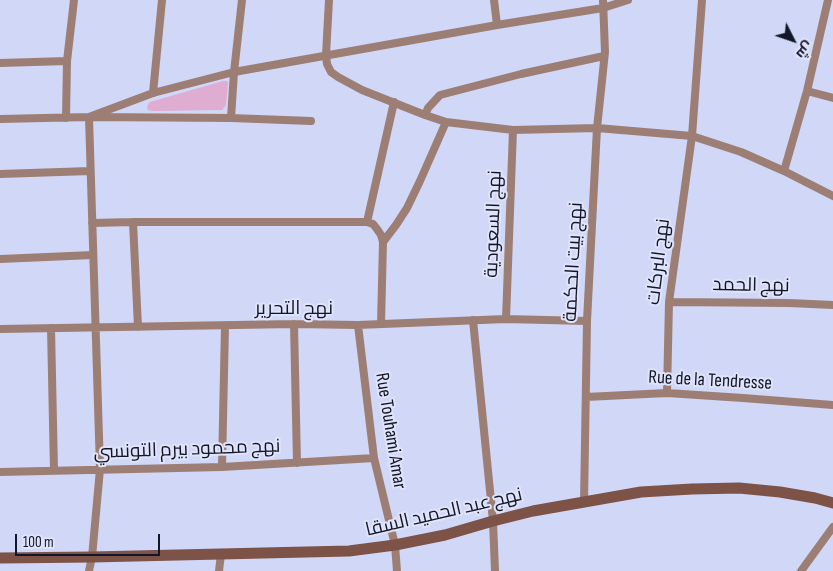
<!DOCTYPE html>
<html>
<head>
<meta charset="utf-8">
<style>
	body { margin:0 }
	#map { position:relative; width:833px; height:571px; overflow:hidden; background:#d0d7f7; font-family:"Sofia Sans Condensed",Cairo,sans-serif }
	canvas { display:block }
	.north { position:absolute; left:768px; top:15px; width:50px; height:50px; -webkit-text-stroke:4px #e0e4fa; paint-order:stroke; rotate:131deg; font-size:14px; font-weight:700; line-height:20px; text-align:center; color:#131628 }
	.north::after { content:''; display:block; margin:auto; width:18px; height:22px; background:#131628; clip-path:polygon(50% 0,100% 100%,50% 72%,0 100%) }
	.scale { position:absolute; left:15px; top:534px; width:145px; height:22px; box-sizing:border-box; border:2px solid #131628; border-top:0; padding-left:6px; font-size:15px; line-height:18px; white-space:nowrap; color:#131628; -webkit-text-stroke:4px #e0e4fa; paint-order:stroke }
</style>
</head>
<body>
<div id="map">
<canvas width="833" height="571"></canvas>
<div class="north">ش</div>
<div class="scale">100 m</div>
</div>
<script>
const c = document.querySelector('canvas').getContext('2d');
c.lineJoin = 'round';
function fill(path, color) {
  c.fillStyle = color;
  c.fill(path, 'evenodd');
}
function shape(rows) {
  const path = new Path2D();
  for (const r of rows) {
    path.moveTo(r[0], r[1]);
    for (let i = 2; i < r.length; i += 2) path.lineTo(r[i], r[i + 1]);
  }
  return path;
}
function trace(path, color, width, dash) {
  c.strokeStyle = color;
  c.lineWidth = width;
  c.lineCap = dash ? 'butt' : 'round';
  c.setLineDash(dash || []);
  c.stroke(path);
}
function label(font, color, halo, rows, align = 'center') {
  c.font = font + ' "Sofia Sans Condensed",Cairo,sans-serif';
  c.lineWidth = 4;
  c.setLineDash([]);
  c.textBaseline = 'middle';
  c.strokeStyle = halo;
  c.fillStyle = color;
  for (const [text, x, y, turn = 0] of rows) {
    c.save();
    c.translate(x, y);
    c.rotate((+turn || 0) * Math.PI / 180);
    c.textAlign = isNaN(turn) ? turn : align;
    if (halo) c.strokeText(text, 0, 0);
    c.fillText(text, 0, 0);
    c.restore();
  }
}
fill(shape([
	[223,81,227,81,228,83,226,105,222,110,152,111,148,110,147,108,148,104,150,102]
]), '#dfacd2');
trace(shape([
	[329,0,326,55,327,64,331,72,338,77,362,90,425,115,446,122,513,130,597,128,692,136,741,152,784,171,833,196],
	[494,0,497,25],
	[0,63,67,61],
	[807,91,833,98],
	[153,93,162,0],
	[425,115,428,108,440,95,521,74,604,56],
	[89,117,153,93,234,72,497,25,603,8,628,0],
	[93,117,231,118,311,121],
	[66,118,67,61,74,0],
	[231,118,234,72,242,0],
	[0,119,89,117,100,469,92,557,89,571],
	[784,171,807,91,828,0],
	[0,174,90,171],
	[133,222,138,327],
	[367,222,394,102],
	[92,223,133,222,367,222,373,224,377,229,381,235,383,242,381,324],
	[383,242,396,225,407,208,420,181,446,122],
	[0,259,93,255],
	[669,302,789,303,833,305],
	[506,319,513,130],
	[473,320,493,521,495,571],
	[294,324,297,463],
	[358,325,374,458,395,545,397,571],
	[51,328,54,470],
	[0,329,294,324,358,325,506,319,587,321],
	[667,393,669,302,692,136,702,0],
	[586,397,667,393,743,398,833,405],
	[222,467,225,326],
	[0,472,222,467,374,458],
	[584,503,587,321,597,128,605,52,603,0],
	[219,571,221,554],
	[801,571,833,527]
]), '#9c7e75', 8);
trace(shape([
	[0,558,92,557,349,551,395,545,445,535,493,521,533,511,641,492,692,489,739,488,780,492,815,498,833,503]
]), '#7d5247', 11);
label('19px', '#131628', '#e0e4fa', [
	["نهج السعودية",494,224,-88],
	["نهج بيت الحكمة",574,262,-87],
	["نهج البركات",659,262,-83],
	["نهج الحمد",751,286,1],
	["نهج التحرير",294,309],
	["Rue de la Tendresse",710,381,3],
	["Rue Touhami Amar",390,431,81],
	["نهج محمود بيرم التونسي",187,450,-2],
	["نهج عبد الحميد السقا",444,513,-13]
]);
</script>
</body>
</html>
